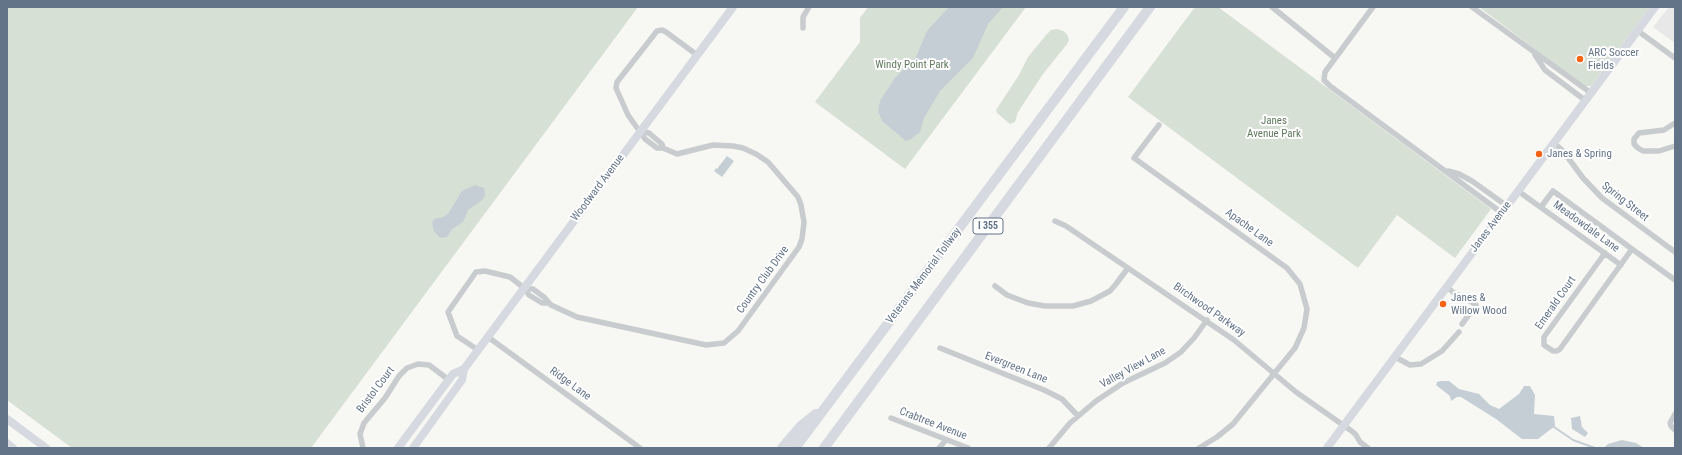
<!DOCTYPE html>
<html>
<head>
<meta charset="utf-8">
<style>
	body { margin:0 }
	#map { position:relative; width:1682px; height:455px; overflow:hidden; background:#f7f7f3; font-family:"Roboto Condensed",sans-serif }
	canvas { display:block }
	.frame { position:absolute; inset:0; border:8px solid #637388; pointer-events:none }
</style>
</head>
<body>
<div id="map">
<canvas width="1682" height="455"></canvas>
<div class="frame"></div>
</div>
<script>
const c = document.querySelector('canvas').getContext('2d');
c.lineJoin = 'round';
function fill(path, color) {
  c.fillStyle = color;
  c.fill(path, 'evenodd');
}
function shape(rows) {
  const path = new Path2D();
  for (const r of rows) {
    path.moveTo(r[0], r[1]);
    for (let i = 2; i < r.length; i += 2) path.lineTo(r[i], r[i + 1]);
  }
  return path;
}
function trace(path, color, width, dash) {
  c.strokeStyle = color;
  c.lineWidth = width;
  c.lineCap = dash ? 'butt' : 'round';
  c.setLineDash(dash || []);
  c.stroke(path);
}
function label(font, color, halo, rows, align = 'center') {
  c.font = font + ' "Roboto Condensed",sans-serif';
  c.lineWidth = 4;
  c.setLineDash([]);
  c.textBaseline = 'middle';
  c.strokeStyle = halo;
  c.fillStyle = color;
  for (const [text, x, y, turn = 0] of rows) {
    c.save();
    c.translate(x, y);
    c.rotate((+turn || 0) * Math.PI / 180);
    c.textAlign = isNaN(turn) ? turn : align;
    if (halo) c.strokeText(text, 0, 0);
    c.fillText(text, 0, 0);
    c.restore();
  }
}
fill(shape([
	[1669,7,1675,7,1675,43,1653,27]
]), '#e7e8e7');
fill(shape([
	[7,7,638,7,311,448,72,448,7,400],
	[868,7,1026,7,905,169,815,102,860,42,860,18],
	[1195,7,1218,7,1491,209,1455,258,1397,215,1358,268,1128,97],
	[1479,7,1650,7,1591,86,1584,86],
	[1057,29,1063,31,1067,34,1069,40,1067,44,1043,74,1018,112,1015,122,1010,124,997,113,996,110,1019,75,1028,57,1046,35,1051,30]
]), '#d7e0d4');
fill(shape([
	[949,7,1003,7,988,24,973,58,940,91,924,118,920,132,911,139,906,141,882,121,878,111,879,105,881,99,895,78,916,57,927,31],
	[727,156,734,161,722,177,714,171,716,168,717,169],
	[475,185,484,188,485,196,481,201,468,210,463,222,452,229,447,237,442,238,439,237,434,231,432,223,434,219,443,217,448,214,462,191],
	[1441,381,1449,381,1459,389,1479,394,1490,405,1499,409,1519,394,1524,386,1530,386,1535,395,1534,414,1554,416,1555,426,1538,439,1522,439,1496,419,1461,397,1457,397,1451,401,1450,396,1436,385,1437,382],
	[1580,416,1582,427,1588,433,1585,437,1572,429,1571,418],
	[1622,440,1636,443,1644,448,1604,448,1608,444]
]), '#c4ced4');
trace(shape([
	[1554,427,1573,440,1595,448]
]), '#c4ced4', 2);
trace(shape([
	[1272,7,1335,58],
	[1373,7,1325,72,1324,80,1330,86,1502,213],
	[1472,7,1591,93],
	[803,28,803,17,809,7],
	[1638,31,1675,58],
	[1535,55,1545,70,1586,101],
	[1675,123,1664,130,1639,133,1634,139,1634,144,1638,148,1643,151,1659,151,1675,146],
	[1159,125,1134,158,1287,268,1300,284,1307,309,1304,328,1295,348,1233,424,1217,437,1199,448],
	[640,131,649,133,662,144,663,148],
	[1554,143,1563,151,1583,178,1602,198,1675,252],
	[1448,171,1459,174,1472,181,1507,206],
	[1518,191,1621,265],
	[1541,207,1553,191,1632,249],
	[1055,221,1066,226,1234,340,1296,392,1353,432,1356,435,1360,442,1368,448],
	[1605,253,1544,337,1544,345,1553,351,1557,351,1560,349,1632,249,1675,280],
	[995,286,1007,295,1028,303,1045,306,1073,306,1091,301,1110,291,1116,284,1128,268],
	[1447,287,1455,294,1464,297,1476,305,1462,324],
	[524,288,533,289,544,297,551,305,577,317,706,345,724,343,738,331,799,247,802,239,804,222,801,205,798,197,768,162,756,154,743,148,733,146,713,145,677,154,663,148,657,148,645,139,628,115,616,88,617,82,657,31,662,30,666,32,697,55],
	[488,337,640,448],
	[940,348,1044,390,1062,399,1078,416],
	[478,350,457,336,448,312,476,272,485,271,510,277,524,288,529,295,542,303,547,303],
	[1395,357,1410,365,1421,364,1442,351,1459,332],
	[1675,414,1670,423,1671,426,1675,430],
	[891,418,968,448],
	[363,448,360,434,364,423,385,398,399,376,407,368,418,364,429,365,449,380],
	[939,448,946,440],
	[1049,448,1070,423,1096,401,1123,383,1165,363,1181,352,1194,338,1207,320]
]), '#c9cccf', 5.5);
trace(shape([
	[7,419,46,448],
	[7,443,13,448],
	[398,448,453,374,464,369],
	[413,448,462,380,464,369,733,7],
	[1327,448,1655,7]
]), '#d6dae0', 8);
trace(shape([
	[782,448,801,426,816,414],
	[795,448,1124,7],
	[824,448,1150,7]
]), '#d6dae0', 10);
for (const [x, y, r, color] of [
	[1580,59,4,"#f56415"],
	[1539,154,4,"#f56415"],
	[1443,304,4,"#f56415"]
]) {
  const dot = new Path2D();
  dot.arc(x, y, r, 0, 2 * Math.PI);
  c.fillStyle = color;
  c.fill(dot);
  trace(dot, '#fff', 1.5);
}
for (const [x, y, w] of [
	[988,226,30]
]) {
  const box = new Path2D();
  box.roundRect(x - w / 2, y - 8, w, 16, 3);
  c.fillStyle = '#fff';
  c.fill(box);
  trace(box, '#637388', 1);
}
label('bold 10px', '#637388', null, [
	["I 355",988,226]
]);
label('11px', '#637388', '#fff', [
	["ARC Soccer",1588,53],
	["Fields",1588,66],
	["Janes & Spring",1547,154],
	["Janes &",1451,298],
	["Willow Wood",1451,311]
], 'left');
label('11px', '#61795e', '#fff', [
	["Windy Point Park",912,65],
	["Janes",1274,121],
	["Avenue Park",1274,134]
]);
label('11px', '#637388', '#fff', [
	["Woodward Avenue",598,188,-53],
	["Spring Street",1625,202,38],
	["Janes Avenue",1491,227,-53],
	["Meadowdale Lane",1586,227,36],
	["Apache Lane",1249,228,36],
	["Veterans Memorial Tollway",924,276,-53],
	["Country Club Drive",763,280,-54],
	["Emerald Court",1556,303,-55],
	["Birchwood Parkway",1209,310,35],
	["Evergreen Lane",1016,368,22],
	["Valley View Lane",1133,368,-29],
	["Ridge Lane",570,384,36],
	["Bristol Court",376,390,-53],
	["Crabtree Avenue",933,424,21]
]);
</script>
</body>
</html>
